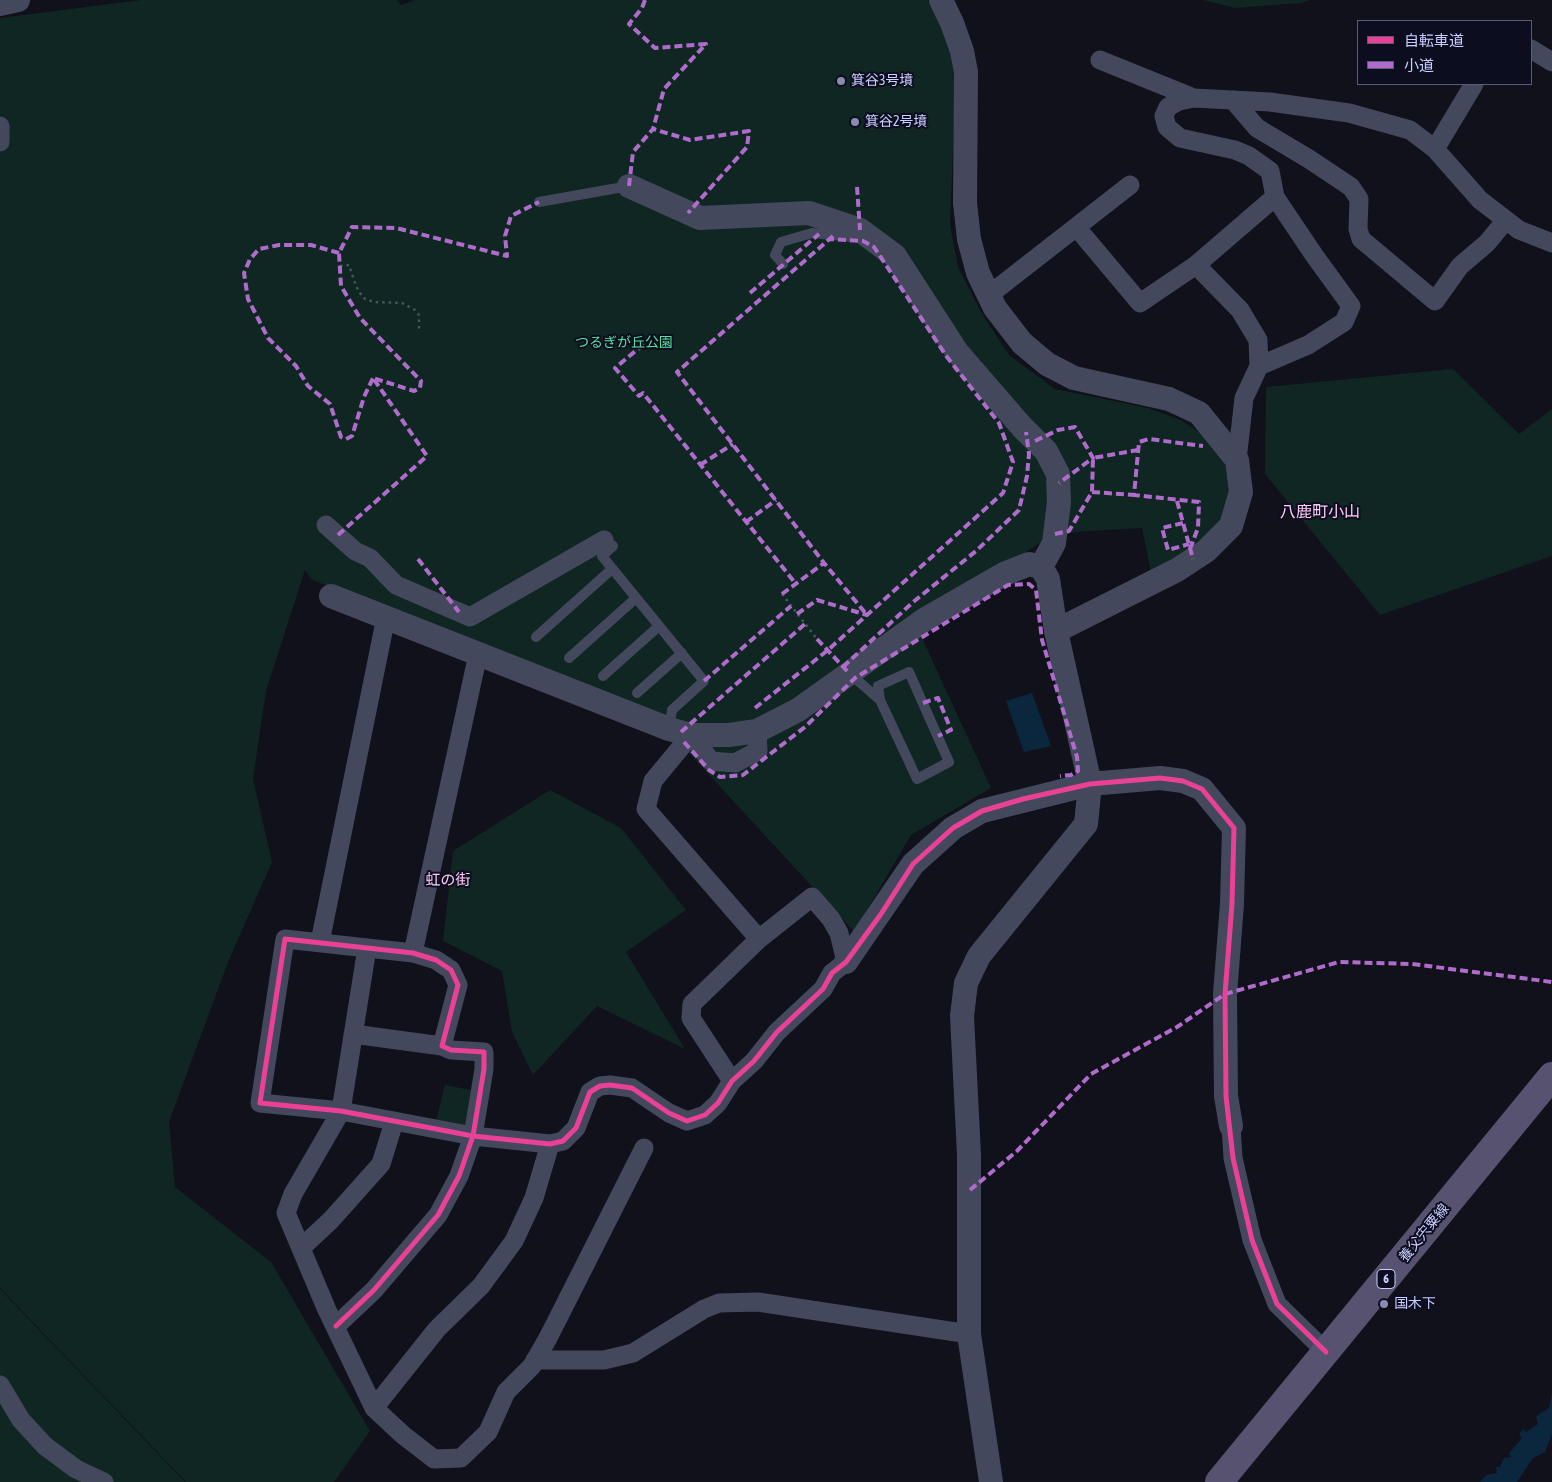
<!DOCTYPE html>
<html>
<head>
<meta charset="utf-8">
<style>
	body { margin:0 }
	#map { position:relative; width:1552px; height:1482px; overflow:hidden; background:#10111b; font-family:"Asap Condensed","Noto Sans JP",sans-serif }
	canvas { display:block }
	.legend { position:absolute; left:1357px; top:20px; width:175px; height:65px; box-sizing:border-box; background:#0c0d1f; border:1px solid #585b79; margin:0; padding:6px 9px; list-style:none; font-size:15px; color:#cacfff }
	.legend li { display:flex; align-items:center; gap:10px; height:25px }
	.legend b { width:25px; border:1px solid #585b79 }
</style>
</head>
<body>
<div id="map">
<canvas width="1552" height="1482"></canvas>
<ul class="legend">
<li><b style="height:6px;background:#ea4096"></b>自転車道</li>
<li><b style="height:6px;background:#b06ccc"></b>小道</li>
</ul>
</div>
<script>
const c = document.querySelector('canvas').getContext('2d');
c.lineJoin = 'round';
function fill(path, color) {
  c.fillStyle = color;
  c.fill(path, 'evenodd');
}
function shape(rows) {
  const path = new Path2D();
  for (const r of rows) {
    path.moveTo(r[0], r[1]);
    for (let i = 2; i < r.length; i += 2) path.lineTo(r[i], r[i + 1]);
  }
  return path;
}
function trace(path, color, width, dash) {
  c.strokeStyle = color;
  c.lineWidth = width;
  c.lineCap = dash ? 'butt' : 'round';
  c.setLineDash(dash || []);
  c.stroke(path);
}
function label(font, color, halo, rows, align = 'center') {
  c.font = font + ' "Asap Condensed","Noto Sans JP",sans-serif';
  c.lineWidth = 4;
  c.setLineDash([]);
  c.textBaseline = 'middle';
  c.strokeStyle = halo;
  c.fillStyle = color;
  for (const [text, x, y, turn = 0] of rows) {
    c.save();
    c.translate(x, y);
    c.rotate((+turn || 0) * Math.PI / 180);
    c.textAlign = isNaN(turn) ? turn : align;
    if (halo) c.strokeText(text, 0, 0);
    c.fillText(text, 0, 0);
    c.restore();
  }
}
fill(shape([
	[141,0,397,0,401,5,416,0,928,0,940,19,952,49,955,95,950,225,958,267,981,312,1009,355,1055,389,1148,408,1181,420,1211,440,1227,465,1229,491,1223,521,1202,547,1152,577,1142,528,1074,532,1043,541,1007,564,922,638,991,788,911,835,854,932,687,751,661,733,311,579,305,570,266,691,253,779,272,862,228,962,169,1122,175,1187,271,1262,370,1431,334,1482,186,1482,0,1288,0,18],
	[1203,0,1311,0,1301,3,1235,8],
	[1453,369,1519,434,1552,409,1552,556,1380,615,1265,474,1266,387],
	[550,790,621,828,686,910,626,952,685,1049,597,1006,533,1075,512,1032,502,971,443,941,453,851],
	[445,1085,476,1091,467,1128,436,1121],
	[0,1289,185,1482,0,1482]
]), '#0f2622');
fill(shape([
	[1032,693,1051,746,1024,752,1006,701],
	[1552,1394,1552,1434,1545,1452,1533,1458,1517,1482,1480,1482,1486,1475,1497,1473,1496,1467,1500,1467,1504,1458,1511,1457,1509,1453,1522,1438,1519,1434,1523,1429,1526,1432,1538,1424,1536,1416,1549,1408]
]), '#0b273e');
trace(shape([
	[340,266,349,265,356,286,363,298,374,302,402,303,415,310,419,315,419,332],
	[782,594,817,639]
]), '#44565e', 2.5, [2.5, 4]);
trace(shape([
	[539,202,629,186],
	[783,264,775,255,781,242,812,233,853,237],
	[604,540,613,546,602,556,704,681,672,710,669,729],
	[536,637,612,569],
	[569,658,636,598],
	[849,673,880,700,917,779,949,762,909,672,878,686,880,700],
	[603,676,659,626],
	[637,693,682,653]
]), '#44485c', 10);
trace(shape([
	[1531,49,1552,62],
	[1100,60,1194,98],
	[1233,100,1257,128,1309,159,1351,187,1359,199,1358,229,1361,239,1435,301,1460,266,1487,243,1506,220],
	[0,126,0,142],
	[1435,149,1474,84],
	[1077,228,1140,303,1196,265],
	[989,295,1130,185],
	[1259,366,1258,340,1240,310,1196,265,1275,197],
	[1237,460,1244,398,1259,366,1308,345,1344,322,1351,306,1314,255,1275,197,1270,171,1249,156,1235,150,1180,138,1167,127,1164,116,1168,107,1179,101,1194,98,1270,102,1349,113,1410,130,1435,149,1480,200,1519,230,1552,243],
	[326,525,355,551,370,558,396,585,470,617,604,540],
	[757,731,758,751,735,763,711,761,691,735,653,781,646,809,759,939],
	[320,942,386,617],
	[367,948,341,1111,293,1194,286,1213,327,1310,374,1408,403,1435,434,1459,461,1458,488,1432,506,1392,532,1366,548,1338,644,1148],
	[413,953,478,654],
	[353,1034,442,1046],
	[1231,1126,1233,1158,1252,1240,1277,1304,1326,1352],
	[301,1248,331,1220,381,1164,394,1122],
	[336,1326,374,1290,438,1215,459,1176,473,1136,484,1069,484,1052,451,1050,442,1046,458,985,451,970,436,960,413,953,285,939,260,1103,341,1111,473,1136,550,1144,563,1141,576,1128,590,1092,600,1086,610,1085,632,1088,669,1113,687,1121,705,1115,718,1103,732,1081,754,1061,777,1032,823,989,832,973,846,962,839,933,831,919,812,897,759,939,692,1004,691,1018,732,1081],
	[535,1360,604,1360,633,1353,704,1309,719,1303,758,1302,969,1334],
	[0,1385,21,1420,45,1446,76,1469,104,1482],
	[374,1408,437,1329,481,1286,514,1241,534,1198,550,1144]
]), '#44485c', 19);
trace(shape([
	[941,0,952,23,962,51,966,72,965,203,969,239,978,273,995,308,1022,343,1047,364,1074,378,1169,399,1199,413,1237,460,1241,492,1231,526,1206,551,1177,570,1056,631],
	[0,4,18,0],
	[629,186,700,218,809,213,860,230,895,256,957,352,1022,427,1046,451,1058,474,1059,502,1054,543,1041,567],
	[331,596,669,729,691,735,729,735,757,731,798,710,924,620,1004,574,1029,564,1041,567,1048,579,1056,631,1090,784,1086,824,979,956,966,983,962,1016,969,1155,969,1334,991,1482],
	[846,962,913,864,953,828,982,811,1090,784,1160,778,1183,781,1202,789,1234,828,1232,904,1225,994,1226,1096,1231,1126]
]), '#44485c', 24);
trace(shape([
	[1219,1482,1552,1076]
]), '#57526f', 28);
trace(shape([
	[645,0,642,8,629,24,655,48,706,44,664,89,653,129],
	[629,186,633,152,653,129,690,140,749,131,747,147,688,213],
	[857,187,860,230],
	[833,236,677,372,824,563,867,615],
	[339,253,311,245,279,245,259,249,250,259,244,273,248,299,268,338,296,366,308,386,330,404,341,437,346,439,352,436,364,397,373,378],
	[750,293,819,234],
	[644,344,615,368,639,396,643,393,796,584],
	[1035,441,1058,430,1075,427,1093,458,1059,483],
	[700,465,733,444],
	[1092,492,1134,495],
	[1177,501,1193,559],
	[746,522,776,500],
	[1183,523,1162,528,1168,550,1189,544],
	[1055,534,1069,531,1092,492,1093,458,1138,450],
	[338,535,427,456,373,378,414,391,420,388,421,381,360,318,341,286,339,253,352,227,396,228,507,256,505,236,511,216,539,202],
	[1190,549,1198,528,1199,502,1134,495,1139,442,1149,439,1203,446],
	[418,559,459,612],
	[782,594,824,563],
	[797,614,817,600,867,615],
	[817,639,849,673],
	[843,667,912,603,976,551,1019,510,1027,476,1029,454,1026,432],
	[704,681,791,606],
	[923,703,938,698,951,730,938,736],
	[755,708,828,650,1003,493,1013,462,999,423,947,357,874,247,863,241,830,239],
	[681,732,805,624],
	[684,742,709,770,720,777,743,775,805,727,855,678,1008,585,1029,584,1036,590,1042,640,1077,757,1078,771,1071,775,1060,776],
	[970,1190,1017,1151,1091,1074,1177,1027,1225,994,1339,962,1412,964,1552,982]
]), '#b06ccc', 4, [8, 4]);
trace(shape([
	[336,1326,374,1290,438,1215,459,1176,473,1136,484,1069,484,1052,451,1050,442,1046,458,985,451,970,436,960,413,953,285,939,260,1103,341,1111,473,1136,550,1144,563,1141,576,1128,590,1092,600,1086,610,1085,632,1088,669,1113,687,1121,705,1115,718,1103,732,1081,754,1061,777,1032,823,989,832,973,846,962,881,914,913,864,953,828,982,811,1023,799,1090,784,1160,778,1183,781,1202,789,1234,828,1232,904,1225,994,1226,1096,1233,1158,1252,1240,1277,1304,1326,1352]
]), '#ea4096', 5);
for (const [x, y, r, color] of [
	[841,81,5,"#898caf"],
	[855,122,5,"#898caf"],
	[1384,1304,5,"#898caf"]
]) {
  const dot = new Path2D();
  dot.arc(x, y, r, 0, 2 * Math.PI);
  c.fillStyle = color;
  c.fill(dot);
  trace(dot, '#0c0d1f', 2);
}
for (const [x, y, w] of [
	[1386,1279,18]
]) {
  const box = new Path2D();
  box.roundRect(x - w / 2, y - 9.5, w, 19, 4);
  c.fillStyle = '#0c0d1f';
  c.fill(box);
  trace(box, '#cacfff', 1);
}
label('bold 12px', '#cacfff', null, [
	["6",1386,1279]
]);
label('14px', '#cacfff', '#0c0d1f', [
	["箕谷3号墳",851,81],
	["箕谷2号墳",865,122],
	["国木下",1394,1304]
], 'left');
label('14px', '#54e1a1', '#0c0d1f', [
	["つるぎが丘公園",624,343]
]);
label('14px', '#cacfff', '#0c0d1f', [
	["養父宍粟線",1424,1233,-51]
]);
label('15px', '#ffccf7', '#0c0d1f', [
	["虹の街",448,880]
]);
label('16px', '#ffccf7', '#0c0d1f', [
	["八鹿町小山",1320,512]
]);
</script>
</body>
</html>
